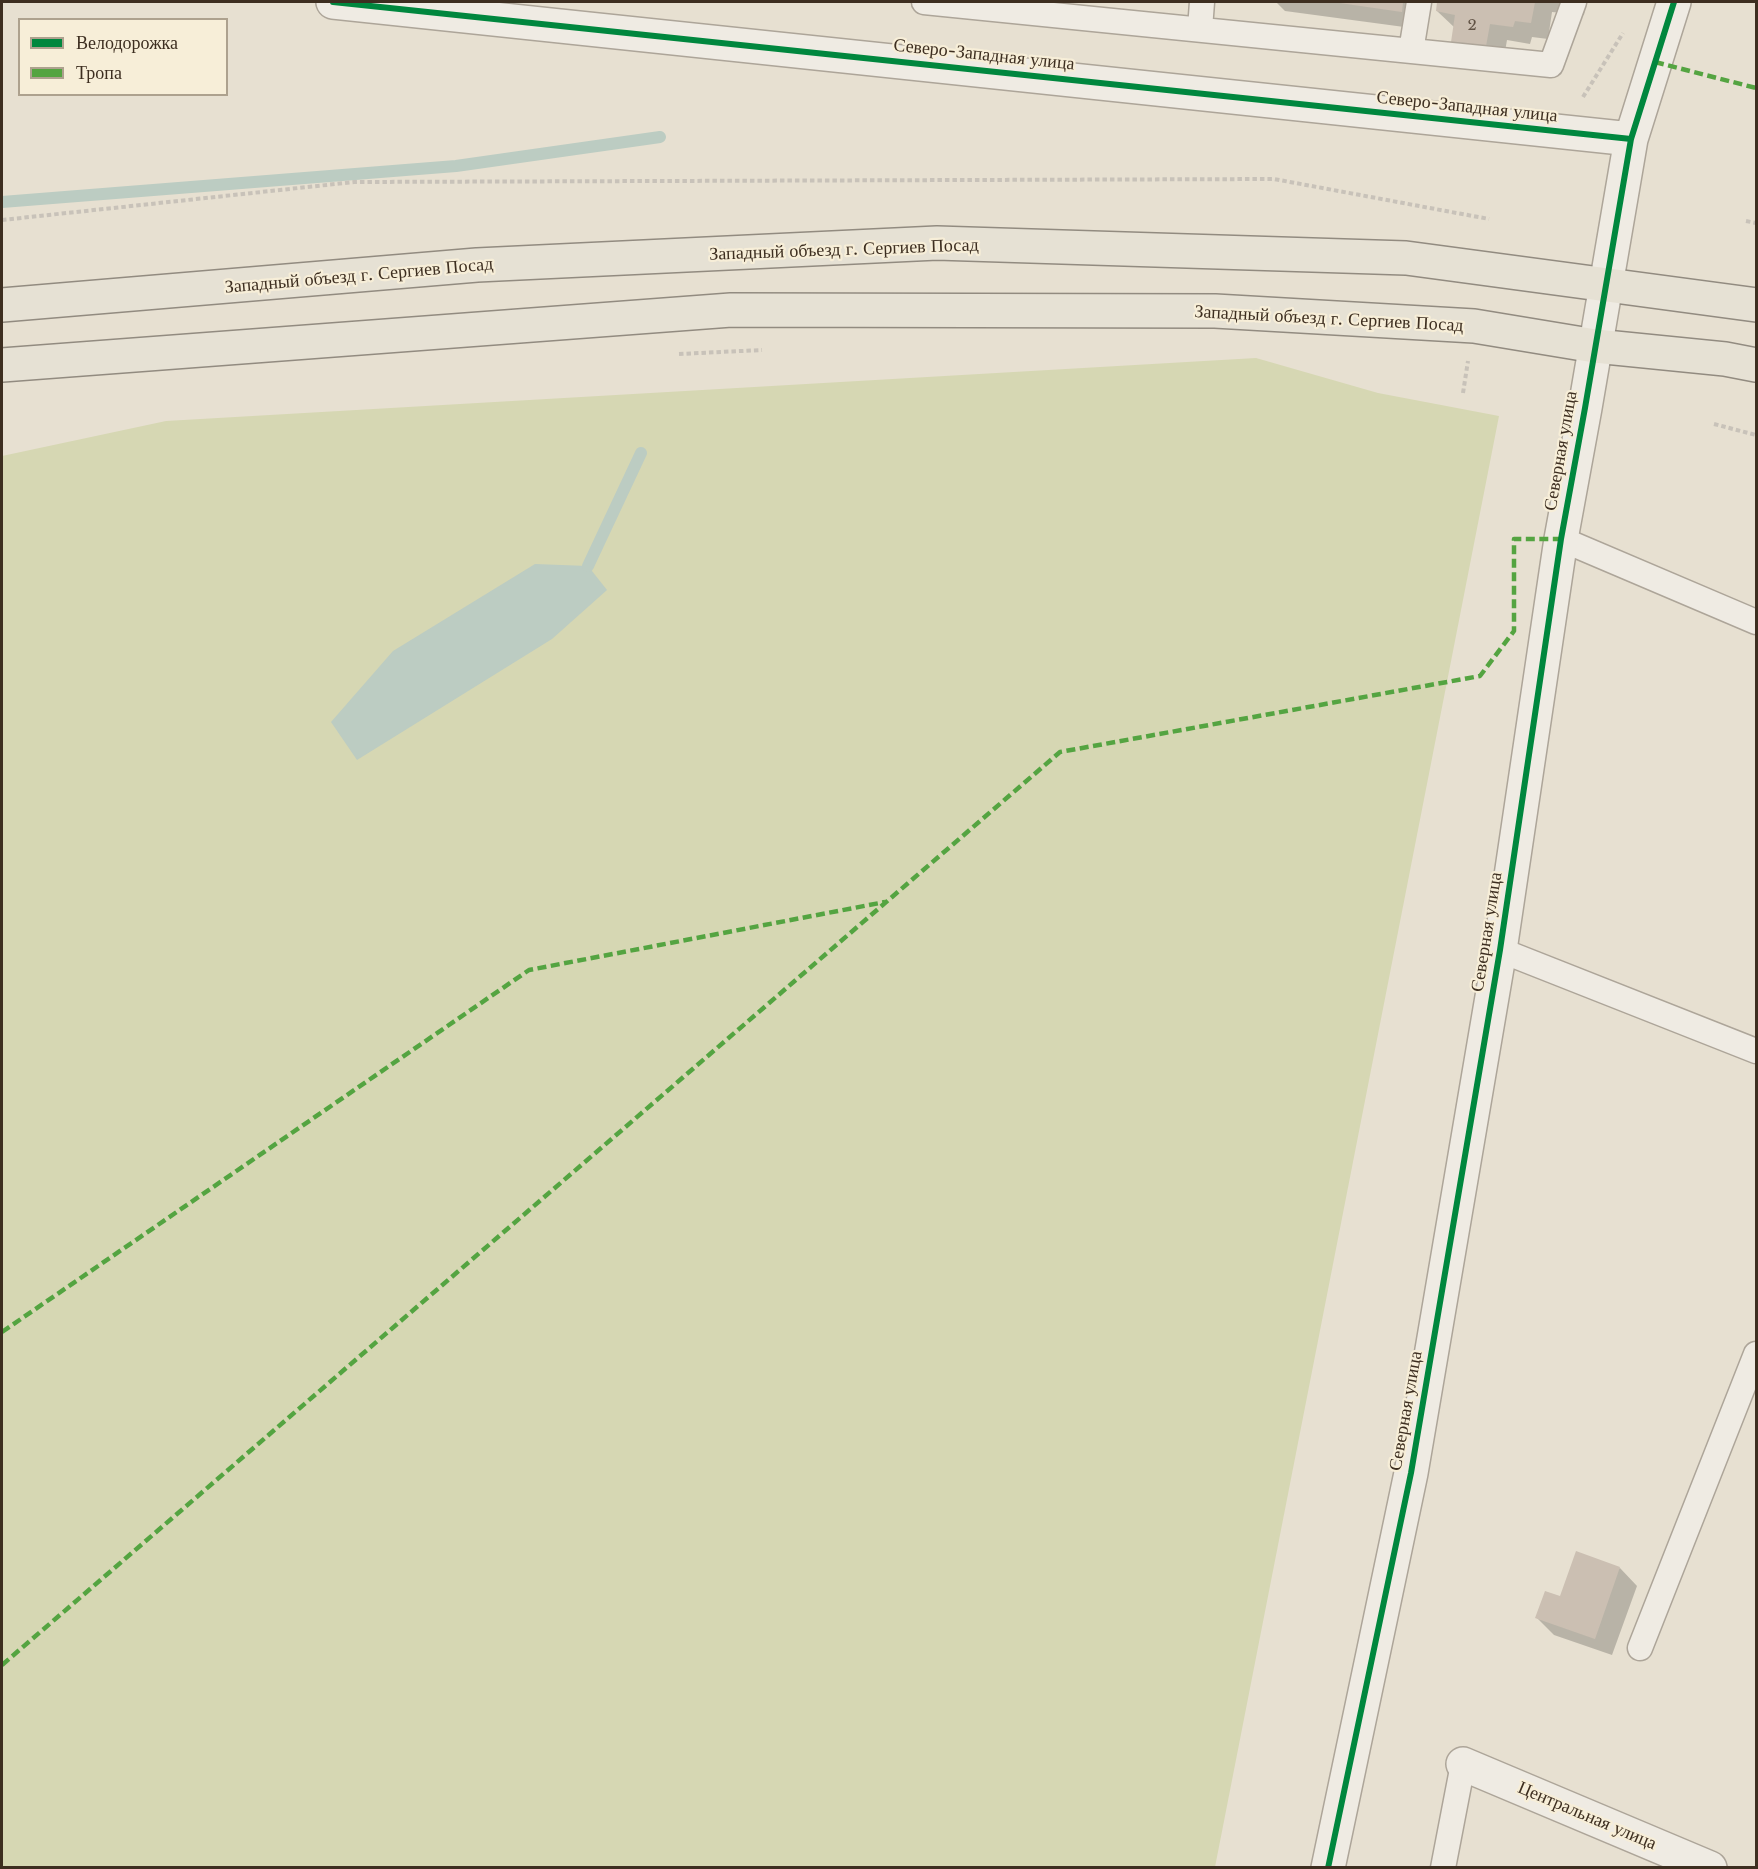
<!DOCTYPE html>
<html>
<head>
<meta charset="utf-8">
<style>
	body { margin:0 }
	#map { position:relative; width:1758px; height:1869px; overflow:hidden; background:#e7e0d1; font-family:"Libre Baskerville",serif }
	canvas { display:block }
	.frame { position:absolute; inset:0; border:3px solid #3d2e20; pointer-events:none }
	.legend { position:absolute; left:18px; top:18px; width:210px; height:78px; box-sizing:border-box; background:#f7eed8; border:2px solid #ada18e; margin:0; padding:8px 10px; list-style:none; font-size:18px; color:#3d2e20 }
	.legend li { display:flex; align-items:center; gap:12px; height:30px }
	.legend b { width:30px; border:2px solid #ada18e }
</style>
</head>
<body>
<div id="map">
<canvas width="1758" height="1869"></canvas>
<div class="frame"></div>
<ul class="legend">
<li><b style="height:8px;background:#00873e"></b>Велодорожка</li>
<li><b style="height:8px;background:#54a441"></b>Тропа</li>
</ul>
</div>
<script>
const c = document.querySelector('canvas').getContext('2d');
c.lineJoin = 'round';
function fill(path, color) {
  c.fillStyle = color;
  c.fill(path, 'evenodd');
}
function shape(rows) {
  const path = new Path2D();
  for (const r of rows) {
    path.moveTo(r[0], r[1]);
    for (let i = 2; i < r.length; i += 2) path.lineTo(r[i], r[i + 1]);
  }
  return path;
}
function trace(path, color, width, dash) {
  c.strokeStyle = color;
  c.lineWidth = width;
  c.lineCap = dash ? 'butt' : 'round';
  c.setLineDash(dash || []);
  c.stroke(path);
}
function label(font, color, halo, rows, align = 'center') {
  c.font = font + ' "Libre Baskerville",serif';
  c.lineWidth = 4.5;
  c.setLineDash([]);
  c.textBaseline = 'middle';
  c.strokeStyle = halo;
  c.fillStyle = color;
  for (const [text, x, y, turn = 0] of rows) {
    c.save();
    c.translate(x, y);
    c.rotate((+turn || 0) * Math.PI / 180);
    c.textAlign = isNaN(turn) ? turn : align;
    if (halo) c.strokeText(text, 0, 0);
    c.fillText(text, 0, 0);
    c.restore();
  }
}
fill(shape([
	[1256,358,1378,393,1499,416,1215,1867,2,1867,2,456,166,421]
]), '#d6d7b3');
fill(shape([
	[535,564,588,566,607,590,552,639,357,760,331,722,393,651]
]), '#bcccc2');
fill(shape([
	[1276,2,1422,2,1419,29,1285,11],
	[1439,2,1586,2,1584,15,1552,12,1548,39,1532,37,1530,44,1507,40,1503,63,1470,58,1452,41,1455,28,1437,11],
	[1620,1568,1637,1586,1612,1655,1554,1635,1537,1618,1561,1598]
]), '#0003');
trace(shape([
	[2,202,456,166,660,137],
	[588,566,641,453]
]), '#bcccc2', 12);
fill(shape([
	[1333,2,1403,2,1402,12],
	[1437,2,1535,2,1531,23,1515,21,1513,27,1490,24,1486,46,1451,42,1455,15,1436,11],
	[1576,1551,1620,1567,1595,1639,1535,1618,1545,1591,1560,1596]
]), '#cbbfb2');
const service = shape([
	[924,2,1551,65,1574,2],
	[1200,29,1202,2],
	[1411,51,1419,2],
	[1561,539,1756,622],
	[1500,950,1756,1051],
	[1640,1648,1756,1354],
	[1443,1868,1463,1764]
]);
const minor = shape([
	[333,2,1631,139],
	[1463,1764,1710,1868],
	[1328,1868,1411,1473,1500,950,1561,539,1585,408,1631,139,1674,2]
]);
const primary = shape([
	[2,305,477,265,937,243,1406,258,1756,305],
	[2,365,731,310,1215,311,1474,326,1595,346,1725,359,1756,365]
]);
trace(service, '#ada599', 27);
trace(minor, '#ada599', 36);
trace(primary, '#928b80', 36);
trace(shape([
	[1583,97,1623,33],
	[2,220,354,182,1274,179,1489,219],
	[1746,221,1756,223],
	[679,354,762,350],
	[1463,393,1468,361],
	[1714,424,1756,435]
]), '#c8c2b9', 4, [4.5, 3]);
trace(service, '#efebe3', 24);
trace(minor, '#efebe3', 33);
trace(primary, '#e6e1d4', 33);
trace(shape([
	[1655,62,1756,88],
	[2,1332,529,970,885,902],
	[2,1665,1060,752,1480,676,1514,631,1514,539,1561,539]
]), '#54a441', 4.5, [9, 4.5]);
trace(shape([
	[333,2,1631,139],
	[1328,1868,1411,1473,1500,950,1561,539,1585,408,1631,139,1674,2]
]), '#00873e', 6);
label('15px', '#605244', null, [
	["2",1472,26]
]);
label('18px', '#3d2e20', '#f7eed8', [
	["Северо-Западная улица",984,55,6],
	["Северо-Западная улица",1467,107,6],
	["Западный объезд г. Сергиев Посад",844,250,-2],
	["Западный объезд г. Сергиев Посад",359,276,-5],
	["Западный объезд г. Сергиев Посад",1329,319,3],
	["Северная улица",1561,451,-80],
	["Северная улица",1487,932,-81],
	["Северная улица",1406,1411,-80],
	["Центральная улица",1587,1816,23]
]);
</script>
</body>
</html>
